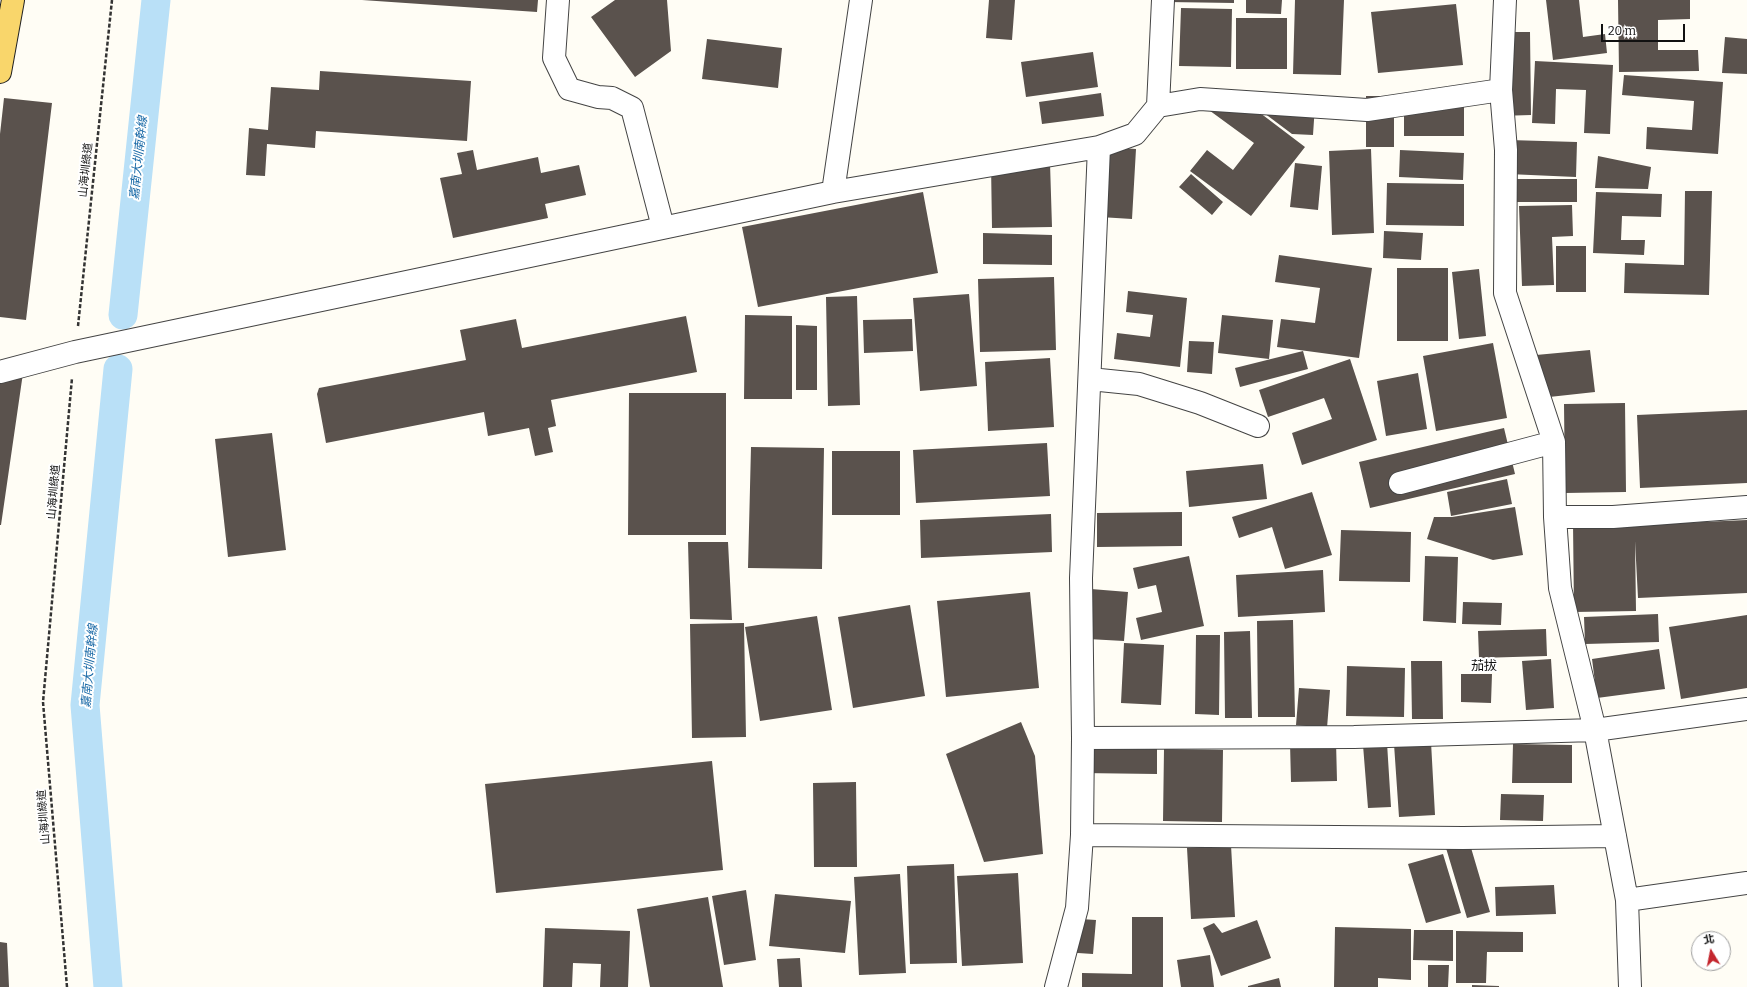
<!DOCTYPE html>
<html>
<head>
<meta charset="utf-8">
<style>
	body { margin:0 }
	#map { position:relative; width:1747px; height:987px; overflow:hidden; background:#fffdf5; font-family:Bitter,"Noto Sans TC",serif }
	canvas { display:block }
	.north { position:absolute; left:1691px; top:931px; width:40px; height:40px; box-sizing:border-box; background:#fff; border:1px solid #a0a0a0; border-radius:50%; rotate:350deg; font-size:11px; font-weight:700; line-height:16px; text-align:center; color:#111 }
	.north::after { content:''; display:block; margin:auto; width:14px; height:18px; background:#c4262e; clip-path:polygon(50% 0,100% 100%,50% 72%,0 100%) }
	.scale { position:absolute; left:1601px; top:24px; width:84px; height:18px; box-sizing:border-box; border:2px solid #111; border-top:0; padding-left:5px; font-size:12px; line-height:14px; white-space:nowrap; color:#111; -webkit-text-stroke:3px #fff; paint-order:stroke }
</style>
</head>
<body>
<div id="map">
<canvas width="1747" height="987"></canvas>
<div class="north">北</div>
<div class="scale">20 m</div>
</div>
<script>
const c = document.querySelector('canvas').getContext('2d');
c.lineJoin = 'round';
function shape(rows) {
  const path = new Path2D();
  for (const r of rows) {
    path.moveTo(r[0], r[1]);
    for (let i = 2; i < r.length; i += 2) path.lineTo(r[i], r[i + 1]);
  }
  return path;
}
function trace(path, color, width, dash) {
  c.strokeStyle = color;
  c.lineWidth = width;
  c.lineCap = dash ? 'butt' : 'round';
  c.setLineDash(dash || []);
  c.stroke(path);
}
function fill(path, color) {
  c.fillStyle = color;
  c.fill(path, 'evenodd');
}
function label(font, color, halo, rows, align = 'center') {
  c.font = font + ' Bitter,"Noto Sans TC",serif';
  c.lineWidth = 4;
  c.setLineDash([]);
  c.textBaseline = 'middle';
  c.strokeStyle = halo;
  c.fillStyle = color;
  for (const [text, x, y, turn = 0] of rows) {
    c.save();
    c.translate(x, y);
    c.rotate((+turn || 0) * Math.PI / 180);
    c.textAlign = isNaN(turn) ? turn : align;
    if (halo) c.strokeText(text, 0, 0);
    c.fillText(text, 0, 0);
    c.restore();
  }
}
trace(shape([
	[123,315,156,0],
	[108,987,85,705,118,369]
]), '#b9e0f7', 29);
fill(shape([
	[362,0,538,0,537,12],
	[615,0,667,0,671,51,635,77,591,17],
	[989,0,1015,0,1012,40,986,38],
	[1168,0,1234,0,1234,3,1168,2],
	[1246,0,1282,0,1281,14,1246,13],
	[1295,0,1344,0,1341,75,1293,74],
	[1546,0,1579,0,1583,37,1605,34,1607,53,1553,60],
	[1618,0,1690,0,1690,19,1658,20,1658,50,1698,50,1699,71,1619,72],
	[1456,4,1463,65,1378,73,1371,12],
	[1181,8,1232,9,1231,67,1179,66],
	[1236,18,1287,18,1287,69,1236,69],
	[1498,32,1530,32,1531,115,1499,116],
	[1725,37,1747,39,1747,74,1722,73],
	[707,39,782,48,778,88,702,79],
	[1093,52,1098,87,1026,97,1021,62],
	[1535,61,1613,65,1610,134,1584,133,1586,90,1556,89,1555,124,1532,123],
	[320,71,471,81,467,141,316,131,315,148,267,144,265,176,246,175,249,128,268,130,271,87,319,90],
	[1624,75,1723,82,1718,154,1646,149,1647,127,1692,130,1694,101,1622,95],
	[1101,93,1104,116,1042,124,1039,102],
	[1366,96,1394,96,1394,147,1366,147],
	[4,98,52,103,26,320,0,317,0,134],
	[1243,100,1305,147,1251,216,1190,171,1207,150,1233,170,1254,143,1202,105],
	[1404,103,1464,103,1464,136,1404,136],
	[1252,104,1315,105,1313,135,1292,134],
	[1509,140,1577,142,1576,177,1508,174],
	[1105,147,1136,149,1132,219,1100,217],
	[1371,149,1374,233,1332,235,1329,151],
	[473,150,477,170,538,157,541,173,579,165,586,195,545,204,548,218,453,238,440,178,462,174,457,153],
	[1400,150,1464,153,1463,180,1399,177],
	[1598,156,1651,167,1648,189,1595,188],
	[1050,163,1052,227,992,228,991,164],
	[1295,163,1322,166,1318,210,1290,207],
	[1191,174,1223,202,1212,215,1179,187],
	[1512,179,1577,179,1577,202,1513,202],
	[1387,183,1464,184,1464,226,1386,225],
	[1685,191,1712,191,1709,295,1624,293,1625,263,1684,265],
	[923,192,938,273,758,307,742,227],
	[1596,192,1662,194,1661,217,1622,216,1621,240,1645,240,1644,255,1593,253],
	[1572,205,1573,236,1552,237,1554,285,1522,286,1519,206],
	[1384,231,1423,233,1421,260,1383,258],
	[983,233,1052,235,1052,265,983,264],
	[1556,246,1586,246,1586,292,1556,292],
	[1279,255,1372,268,1359,358,1277,347,1281,319,1315,323,1320,288,1275,282],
	[1397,268,1448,268,1448,341,1397,341],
	[1479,269,1486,336,1459,339,1452,272],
	[1054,277,1056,350,980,352,978,279],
	[1128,291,1187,298,1180,367,1114,359,1117,333,1150,337,1153,315,1126,312],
	[969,294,977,386,920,391,913,298],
	[857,296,860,405,828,406,826,297],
	[745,315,792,316,792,399,744,399],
	[1222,315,1273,320,1269,359,1218,353],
	[686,316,697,372,551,400,556,426,548,428,553,452,535,456,529,428,488,436,484,412,326,443,317,394,319,388,466,360,460,330,516,319,522,348],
	[912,319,913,351,864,353,863,320],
	[796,325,817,326,817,390,796,390],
	[1189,341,1214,342,1212,374,1187,372],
	[1493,343,1507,418,1436,431,1423,356],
	[1590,350,1595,392,1540,398,1536,355],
	[1303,351,1308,369,1240,387,1235,368],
	[1050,358,1054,427,988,431,985,362],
	[1350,359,1377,440,1302,465,1292,433,1332,419,1324,398,1268,417,1259,390],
	[23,373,1,525,0,525,0,379],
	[1418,373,1427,429,1386,436,1377,381],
	[629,393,726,393,726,535,628,535],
	[1625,403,1626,492,1565,493,1564,404],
	[1747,410,1747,483,1640,488,1637,415],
	[1504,428,1515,474,1370,508,1359,462],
	[272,433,286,550,228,557,215,439],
	[1047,443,1050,496,916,503,913,450],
	[751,447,824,448,822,569,748,568],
	[832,451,900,451,900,515,832,515],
	[1263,464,1267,499,1189,507,1186,471],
	[1507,479,1512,504,1451,516,1447,492],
	[1312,492,1332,555,1285,569,1272,527,1239,538,1232,517],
	[1515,507,1523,555,1493,560,1427,539,1434,517,1452,517],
	[1182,512,1182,546,1097,547,1097,513],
	[1051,514,1052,552,921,558,920,520],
	[1747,520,1747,593,1638,598,1635,541,1636,611,1574,612,1573,523,1634,525],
	[1341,530,1411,532,1410,582,1339,581],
	[688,542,728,542,732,620,690,619],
	[1189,556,1204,626,1141,640,1136,618,1162,612,1156,585,1138,589,1133,568],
	[1425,556,1458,557,1456,623,1423,621],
	[1323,570,1325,612,1238,617,1236,575],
	[1091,589,1128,592,1124,641,1088,639],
	[1030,592,1039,688,946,697,937,601],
	[1463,602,1502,603,1501,625,1462,624],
	[910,605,925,696,853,708,838,617],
	[1658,614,1659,642,1585,644,1584,617],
	[1747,615,1747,688,1681,699,1669,627],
	[817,616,832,710,760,721,745,627],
	[1293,620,1295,717,1258,717,1257,621],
	[744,623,746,737,692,738,690,624],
	[1546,629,1547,656,1479,658,1478,631],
	[1250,631,1252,718,1225,718,1224,632],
	[1196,635,1220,635,1219,715,1195,714],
	[1124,643,1164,645,1161,705,1121,703],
	[1659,649,1665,689,1597,698,1592,659],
	[1551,659,1554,708,1526,710,1522,661],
	[1411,661,1442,661,1443,719,1412,719],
	[1347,666,1405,668,1404,717,1346,716],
	[1461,674,1492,674,1491,703,1461,702],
	[1299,688,1330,690,1327,728,1296,725],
	[1021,722,1035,756,1043,854,984,862,946,754],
	[1336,741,1337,781,1291,782,1290,743],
	[1431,742,1435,815,1399,817,1394,744],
	[1387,743,1391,807,1368,808,1363,745],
	[1513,744,1572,745,1572,783,1512,783],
	[1081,746,1157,746,1157,774,1081,773],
	[1164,749,1223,750,1222,822,1163,821],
	[712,761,723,870,496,893,485,784],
	[856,782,857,867,814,867,813,783],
	[1501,794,1544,795,1543,821,1500,820],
	[1469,841,1490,912,1467,918,1446,848],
	[1231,845,1235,917,1191,919,1187,848],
	[1443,854,1461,913,1426,923,1408,864],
	[954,864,957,963,910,964,907,866],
	[1018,873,1023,963,962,966,957,876],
	[900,874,906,973,859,975,854,877],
	[1554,885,1556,914,1496,916,1495,887],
	[746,890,756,960,724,965,712,896],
	[775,894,851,901,845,953,769,946],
	[708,897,723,987,650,987,637,909],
	[1132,917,1163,917,1163,987,1082,987,1082,973,1132,974],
	[1065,918,1096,920,1093,954,1063,952],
	[1257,920,1271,958,1221,976,1203,928,1214,923,1222,933],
	[1335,927,1411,929,1411,980,1378,978,1378,987,1334,987],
	[545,928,630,931,628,987,600,987,601,964,573,963,572,987,543,987],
	[1414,930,1453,930,1453,961,1413,960],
	[1456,931,1523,932,1523,952,1487,952,1486,983,1456,983],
	[0,942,7,943,9,987,0,987],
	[1210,955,1214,987,1181,987,1177,960],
	[800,958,802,987,779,987,777,959],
	[1428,965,1449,965,1448,987,1428,987],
	[1279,978,1281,987,1248,987,1248,986],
	[1472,985,1499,986,1499,987,1472,987]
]), '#5a524d');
const minor = shape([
	[558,0,554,58,569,89,598,97,612,98,632,108,663,227],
	[1505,0,1501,90,1506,150,1505,293,1554,442,1555,517,1560,588,1595,730,1627,900,1630,987],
	[1158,106,1163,0],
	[833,192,861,0],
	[0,372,75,352,833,192,1099,147,1135,134,1158,106,1200,99,1367,110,1501,90],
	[1090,379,1139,384,1200,403,1258,426],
	[1400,483,1554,442],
	[1555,517,1613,517,1747,507],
	[1083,738,1354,737,1595,730,1747,709],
	[1082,835,1463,838,1615,836],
	[1627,900,1747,883],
	[1056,987,1077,908,1082,835,1083,738,1081,578,1099,147]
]);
const major = shape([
	[0,72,13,0]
]);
trace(minor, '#444', 24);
trace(major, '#222', 24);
trace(shape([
	[78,326,112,0],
	[67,987,43,702,72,378]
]), '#333', 2.5, [4, 2]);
trace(minor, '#fff', 22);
trace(major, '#f9d66b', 22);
label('11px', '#111', '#fff', [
	["山海圳綠道",86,170,-84],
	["山海圳綠道",54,492,-85],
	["山海圳綠道",44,817,-95]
]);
label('italic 12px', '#1768a6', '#fff', [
	["嘉南大圳南幹線",139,158,-84],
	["嘉南大圳南幹線",90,666,-85]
]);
label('13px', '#111', '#fff', [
	["茄拔",1484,666]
]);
</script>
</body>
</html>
